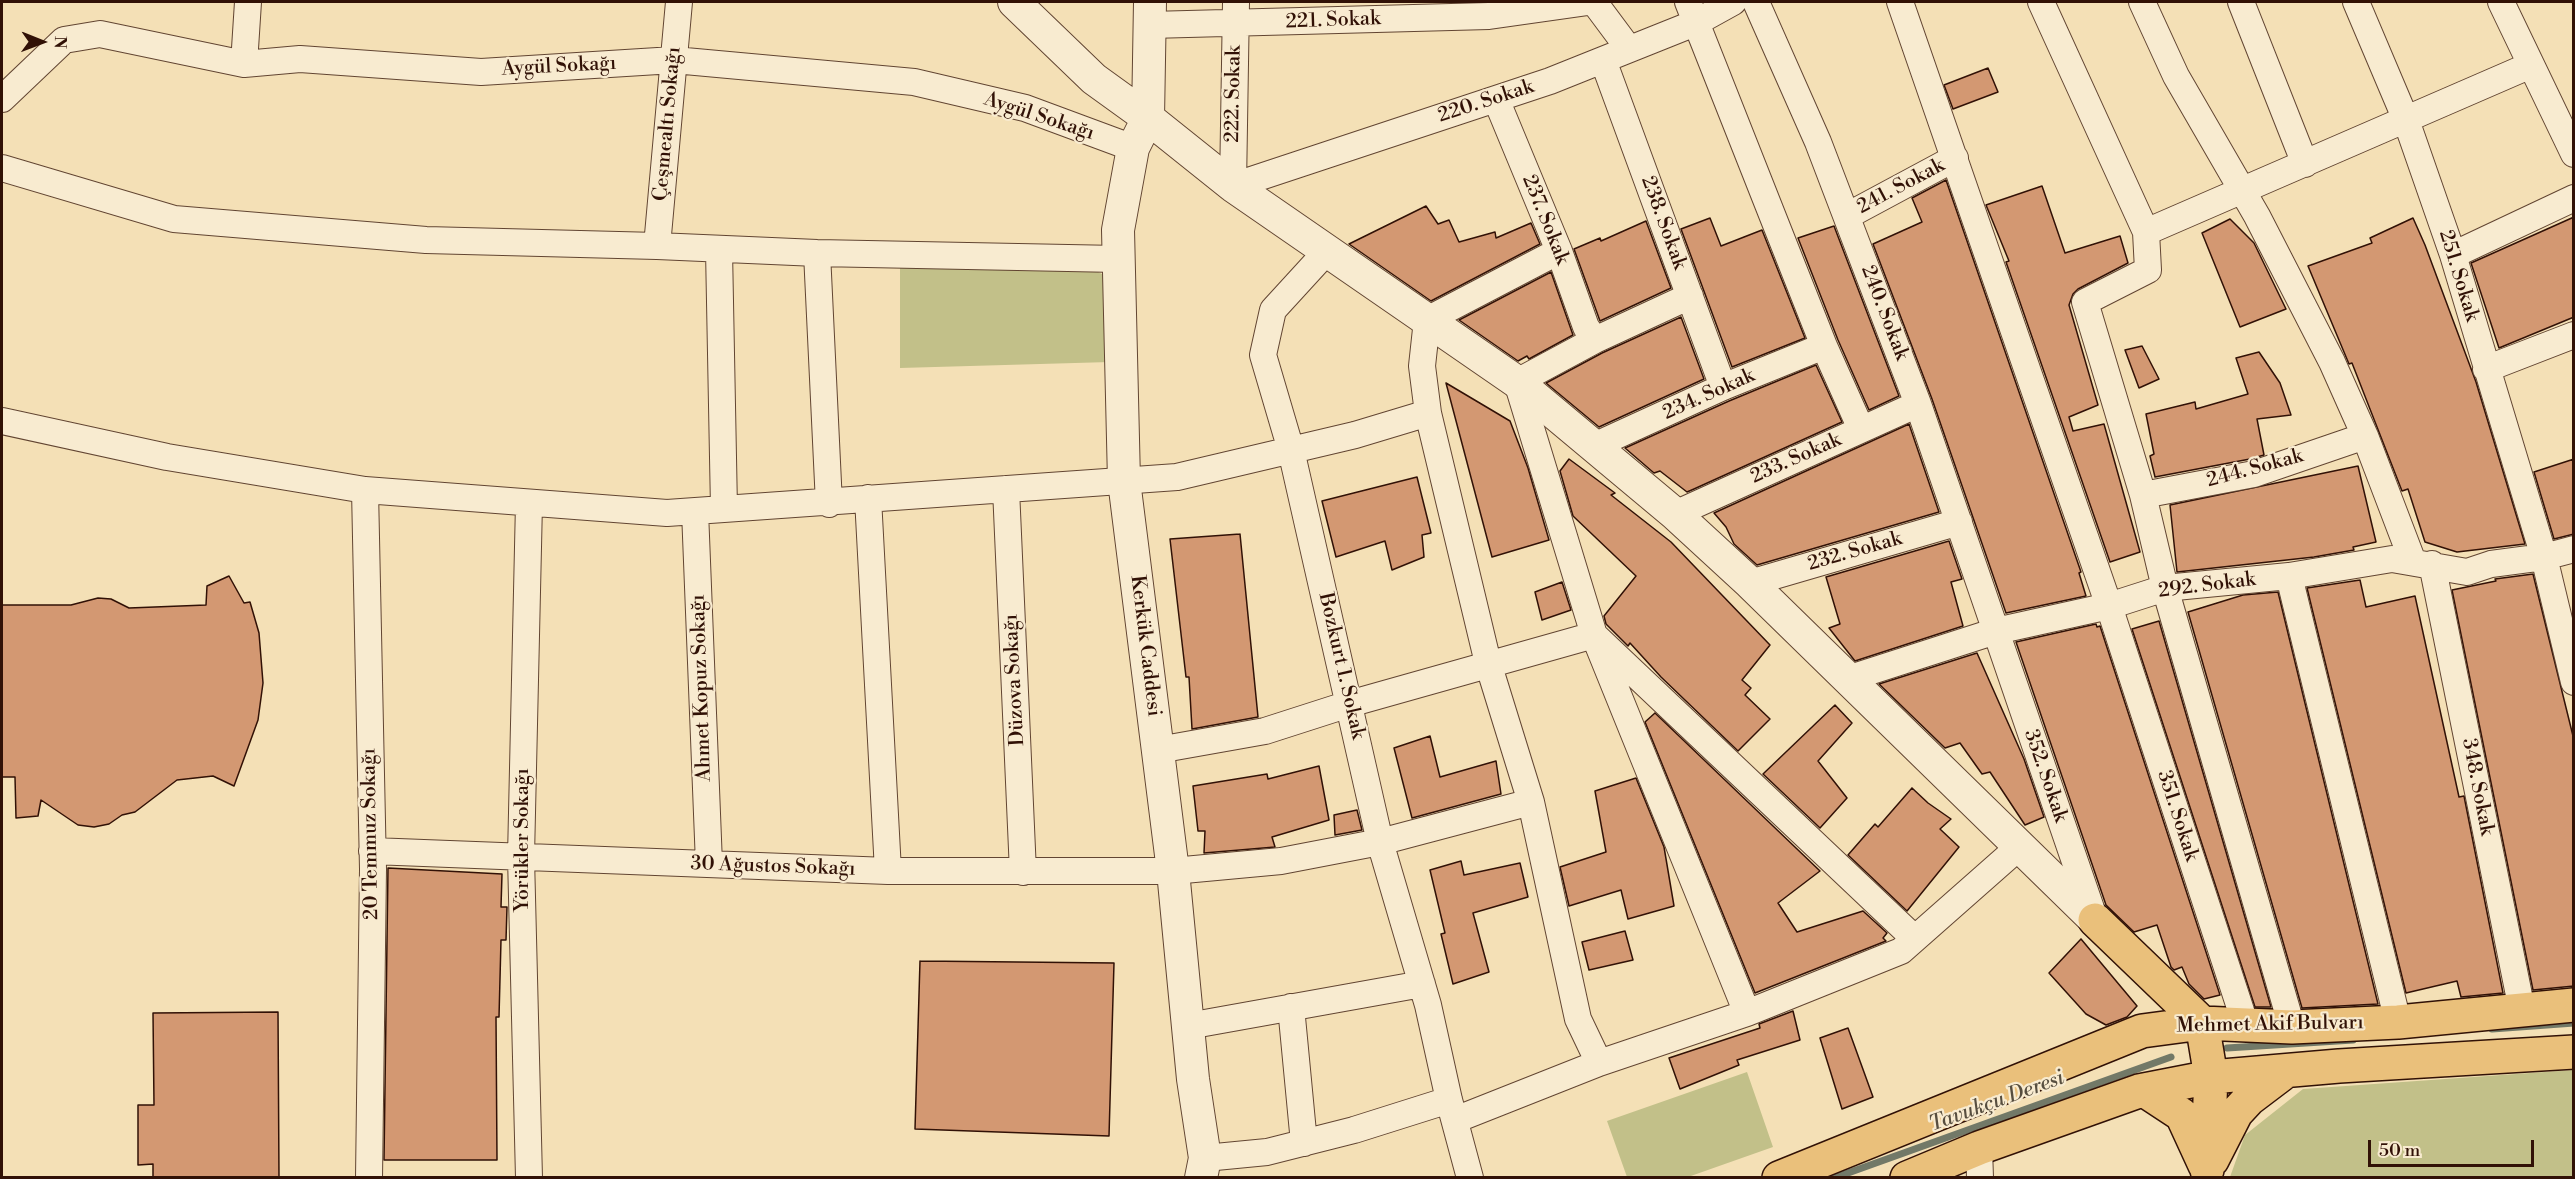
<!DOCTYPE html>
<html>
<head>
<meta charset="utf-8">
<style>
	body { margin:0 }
	#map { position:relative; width:2575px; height:1179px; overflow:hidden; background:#f4e0b6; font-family:"Libre Bodoni",serif }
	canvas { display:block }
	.frame { position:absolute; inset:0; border:3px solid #311106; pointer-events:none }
	.north { position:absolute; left:12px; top:12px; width:60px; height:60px; -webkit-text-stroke:4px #f8ebd0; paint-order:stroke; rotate:91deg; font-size:16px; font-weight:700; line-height:24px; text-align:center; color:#311106 }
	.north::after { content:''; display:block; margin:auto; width:21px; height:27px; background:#311106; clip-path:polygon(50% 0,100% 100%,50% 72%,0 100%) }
	.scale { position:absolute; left:2368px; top:1140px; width:166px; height:27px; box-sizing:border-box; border:3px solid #311106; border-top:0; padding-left:8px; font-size:18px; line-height:21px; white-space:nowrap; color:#311106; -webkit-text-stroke:4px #f8ebd0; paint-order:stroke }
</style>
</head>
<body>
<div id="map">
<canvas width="2575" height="1179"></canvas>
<div class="frame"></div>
<div class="north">N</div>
<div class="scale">50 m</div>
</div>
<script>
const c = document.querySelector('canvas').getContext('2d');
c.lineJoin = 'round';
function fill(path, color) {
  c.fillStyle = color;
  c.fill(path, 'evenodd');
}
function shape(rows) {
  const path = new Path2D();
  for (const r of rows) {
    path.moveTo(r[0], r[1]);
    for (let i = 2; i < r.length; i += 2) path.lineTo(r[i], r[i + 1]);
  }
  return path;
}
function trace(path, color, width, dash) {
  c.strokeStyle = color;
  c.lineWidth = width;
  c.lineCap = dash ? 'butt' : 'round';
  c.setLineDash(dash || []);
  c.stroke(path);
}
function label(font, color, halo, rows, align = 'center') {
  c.font = font + ' "Libre Bodoni",serif';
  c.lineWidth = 4.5;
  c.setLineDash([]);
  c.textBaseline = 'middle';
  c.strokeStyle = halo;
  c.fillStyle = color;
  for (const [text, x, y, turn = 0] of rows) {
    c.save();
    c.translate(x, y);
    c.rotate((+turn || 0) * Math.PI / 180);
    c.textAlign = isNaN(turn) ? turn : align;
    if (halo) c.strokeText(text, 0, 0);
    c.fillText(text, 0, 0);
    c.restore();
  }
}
fill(shape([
	[900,264,1098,272,1106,276,1110,362,900,368],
	[2573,1070,2573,1177,2230,1177,2245,1135,2303,1089],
	[1747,1072,1773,1147,1688,1177,1627,1177,1607,1121]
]), '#c2c089');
trace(shape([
	[2492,1029,2574,1023],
	[2227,1048,2353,1040],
	[1834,1178,2171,1057]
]), '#727968', 7);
const building = shape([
	[1988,68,1998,92,1953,109,1944,85,1988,68],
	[1946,180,2081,572,2079,573,2086,596,2006,613,1932,399,1873,244,1922,222,1912,198,1946,180],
	[2042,186,2065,253,2120,236,2128,263,2078,289,2073,294,2069,305,2098,405,2069,417,2073,431,2104,424,2140,552,2110,562,2006,262,2009,261,1986,205,2042,186],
	[1426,206,1438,224,1449,220,1459,242,1495,232,1496,238,1531,223,1540,244,1431,301,1349,244,1426,206],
	[2574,217,2574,317,2499,348,2471,263,2574,217],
	[1710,218,1721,246,1762,230,1805,338,1732,367,1681,229,1710,218],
	[2413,218,2425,245,2476,382,2525,544,2457,552,2425,542,2408,489,2402,491,2352,363,2349,364,2308,266,2372,243,2370,238,2413,218],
	[2230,219,2254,243,2286,309,2240,327,2202,233,2230,219],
	[1646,221,1671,288,1600,321,1574,249,1600,238,1601,241,1646,221],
	[1834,226,1899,396,1869,410,1838,340,1798,238,1834,226],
	[1551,272,1573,335,1529,359,1527,356,1518,361,1459,320,1551,272],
	[1681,317,1704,379,1599,427,1546,383,1602,353,1681,317],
	[2142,346,2159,379,2139,388,2125,350,2142,346],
	[2259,352,2280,383,2291,415,2257,419,2264,455,2250,459,2155,477,2150,456,2154,454,2146,414,2195,402,2196,409,2248,394,2236,358,2259,352],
	[1816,365,1842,422,1694,489,1687,492,1660,471,1654,473,1625,448,1729,401,1816,365],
	[1446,383,1510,421,1528,468,1549,540,1492,557,1446,383],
	[1909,424,1939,512,1757,565,1734,544,1726,527,1714,513,1909,424],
	[1569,459,1615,493,1611,495,1671,542,1770,645,1742,680,1751,688,1745,695,1770,719,1738,751,1661,677,1630,643,1628,646,1606,624,1604,616,1636,576,1573,516,1560,471,1569,459],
	[2574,459,2574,534,2554,539,2534,472,2574,459],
	[2358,466,2376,542,2353,547,2354,550,2314,557,2177,572,2170,505,2358,466],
	[1417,477,1431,533,1422,535,1424,557,1392,570,1385,541,1336,557,1322,501,1417,477],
	[1240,534,1258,717,1192,729,1189,677,1186,677,1170,539,1240,534],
	[1949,541,1962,579,1951,582,1963,626,1855,661,1829,628,1840,624,1826,577,1949,541],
	[2533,574,2574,740,2574,986,2533,990,2452,590,2496,581,2495,579,2533,574],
	[229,576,244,603,250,602,259,633,263,683,258,720,234,786,213,776,177,780,135,812,122,815,109,824,94,827,78,825,41,800,38,816,16,818,15,777,2,777,2,605,71,605,98,598,111,599,129,608,206,605,207,586,229,576],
	[2360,580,2366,607,2415,596,2459,797,2464,796,2503,993,2461,997,2457,981,2406,993,2307,588,2360,580],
	[1562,582,1571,610,1542,620,1535,592,1562,582],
	[2278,592,2378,1004,2302,1008,2188,612,2243,595,2278,592],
	[2159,621,2271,1007,2255,1007,2132,629,2159,621],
	[2096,624,2097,627,2100,626,2220,995,2204,999,2189,984,2182,967,2174,970,2171,967,2157,925,2134,932,2106,905,2016,642,2096,624],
	[1977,653,2024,759,2044,817,2025,825,1990,772,1982,774,1960,743,1945,748,1879,684,1977,653],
	[1835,705,1852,723,1818,761,1847,798,1820,828,1763,774,1835,705],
	[1655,713,1820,871,1778,903,1797,932,1863,911,1887,933,1883,938,1886,941,1755,993,1645,722,1655,713],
	[1430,736,1440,777,1496,761,1501,794,1412,818,1394,748,1430,736],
	[1319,766,1329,820,1272,837,1275,847,1204,853,1205,831,1198,831,1193,786,1267,774,1268,779,1319,766],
	[1636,778,1664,847,1674,906,1628,919,1621,890,1569,906,1560,867,1606,852,1595,791,1636,778],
	[1912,788,1928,803,1951,819,1940,829,1959,847,1907,911,1848,855,1875,824,1878,827,1912,788],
	[1357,810,1362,830,1335,835,1334,815,1357,810],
	[1461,861,1464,875,1520,863,1528,897,1473,913,1489,972,1453,984,1441,934,1445,933,1430,870,1461,861],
	[388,868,502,874,501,907,507,907,506,940,501,940,499,1017,496,1017,497,1160,384,1160,388,868],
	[1625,931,1633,960,1589,970,1582,942,1625,931],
	[2081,939,2137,1006,2127,1017,2106,1025,2086,1014,2049,973,2081,939],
	[920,961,1114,963,1109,1136,915,1129,920,961],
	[1793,1011,1800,1040,1737,1060,1739,1065,1680,1089,1669,1058,1760,1028,1759,1024,1793,1011],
	[278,1012,279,1178,153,1178,153,1164,138,1165,138,1105,154,1105,153,1013,278,1012],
	[1848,1028,1873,1097,1842,1109,1820,1038,1848,1028]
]);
fill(building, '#d39872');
trace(building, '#311106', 1.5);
const minor = shape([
	[1236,2,1233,186,1550,81,1695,23,1733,2],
	[1594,2,1629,49],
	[1688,2,1824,346,1861,429],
	[1756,2,1818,142,1918,404,2095,920],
	[1900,2,2109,606,2246,1026],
	[2041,2,2146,232,2148,270,2085,302,2143,495,2165,588,2292,1027],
	[2142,2,2176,76,2257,216,2332,362,2365,436,2413,562],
	[2241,2,2305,164],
	[2356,2,2406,120,2453,255,2544,557,2574,682],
	[2501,2,2574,154],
	[1150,25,1489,16,1588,2],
	[1603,60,1723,387],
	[244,64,248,2],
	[2,99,64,40,100,34,244,64,300,59,481,72,674,60,914,82,1025,108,1133,148],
	[1496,99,1559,251,1586,327,1595,340],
	[2,168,174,219,426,240,657,246,817,253,1118,259],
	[1847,216,1955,158],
	[2146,232,2531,65],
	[657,246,679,2],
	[719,250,724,509],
	[1327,251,1273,310,1263,355,1291,450,1380,842,1428,1005,1449,1100,1470,1178],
	[1559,251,1427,320,1422,366,1428,413,1488,663,1531,802,1578,1019,1599,1063,1747,1013,1901,951,2020,846],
	[817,253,829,504],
	[2453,255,2574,198],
	[1690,296,1595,340,1517,382,1594,635,1747,1013],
	[2486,369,2574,335],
	[2,421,167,457,365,490,667,513,1177,477,1355,435,1428,413],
	[1594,446,1723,387,1824,346],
	[1006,489,1023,872],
	[365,490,373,869,369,1178],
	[2143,495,2254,474,2365,436],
	[868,498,888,871],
	[695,511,709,864],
	[1675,514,1918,404],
	[2432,564,2522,1010],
	[2289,576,2398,1022],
	[1750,583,1959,522],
	[1847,679,1996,631,2109,606,2165,588,2289,576,2392,559,2467,572,2491,564,2544,557,2574,549],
	[1158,750,1265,731,1349,704,1594,635,1914,938],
	[372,851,888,871,1173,871,1281,861,1380,842,1531,802],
	[1291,1007,1304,1143],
	[1188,1026,1422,984],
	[1455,1120,1599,1063],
	[1979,1148,1980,1178],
	[1205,1158,1267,1152,1354,1130,1449,1100],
	[529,1178,521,857,529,503]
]);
const tertiary = shape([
	[1014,2,1094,79,1148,118,1233,186,1517,382,1675,514,1750,583,2095,920],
	[1150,2,1148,118,1133,148,1118,230,1124,481,1173,871,1193,1079,1205,1158,1201,1178]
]);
const primary = shape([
	[2095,920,2202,1023,2211,1077,2207,1170],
	[2144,1090,2182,1115,2205,1165],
	[2212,1160,2236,1113,2249,1099,2286,1071],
	[1779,1178,2142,1031,2202,1023,2292,1027,2398,1022,2574,1005],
	[1907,1178,1979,1148,2139,1091,2211,1077,2339,1066,2574,1052]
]);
trace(minor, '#624532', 28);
trace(tertiary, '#624532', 34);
trace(primary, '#311106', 36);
trace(minor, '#f8ebd0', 26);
trace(tertiary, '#f8ebd0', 32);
trace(primary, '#eac07b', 33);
label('20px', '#311106', '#f8ebd0', [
	["221. Sokak",1333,21,-2],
	["Aygül Sokağı",559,67,-3],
	["222. Sokak",1234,94,-89],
	["220. Sokak",1486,102,-18],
	["Aygül Sokağı",1039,117,18],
	["Çeşmealtı Sokağı",668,124,-85],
	["241. Sokak",1901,187,-28],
	["237. Sokak",1545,220,68],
	["238. Sokak",1663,223,70],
	["251. Sokak",2458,276,73],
	["240. Sokak",1884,313,69],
	["234. Sokak",1709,395,-24],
	["233. Sokak",1796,459,-24],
	["244. Sokak",2255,469,-15],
	["232. Sokak",1855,552,-16],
	["292. Sokak",2207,586,-7],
	["Kerkük Caddesi",1145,646,83],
	["Bozkurt 1. Sokak",1341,666,77],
	["Düzova Sokağı",1015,680,-93],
	["Ahmet Kopuz Sokağı",702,688,-92],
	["352. Sokak",2045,776,71],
	["348. Sokak",2477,787,79],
	["351. Sokak",2177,816,72],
	["20 Temmuz Sokağı",371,834,-91],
	["Yörükler Sokağı",523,840,-90],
	["30 Ağustos Sokağı",773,867,2],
	["Mehmet Akif Bulvarı",2270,1025,-1]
]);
label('italic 21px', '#574e3f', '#f8ebd0', [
	["Tavukçu Deresi",1997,1102,-20]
]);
</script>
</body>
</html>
